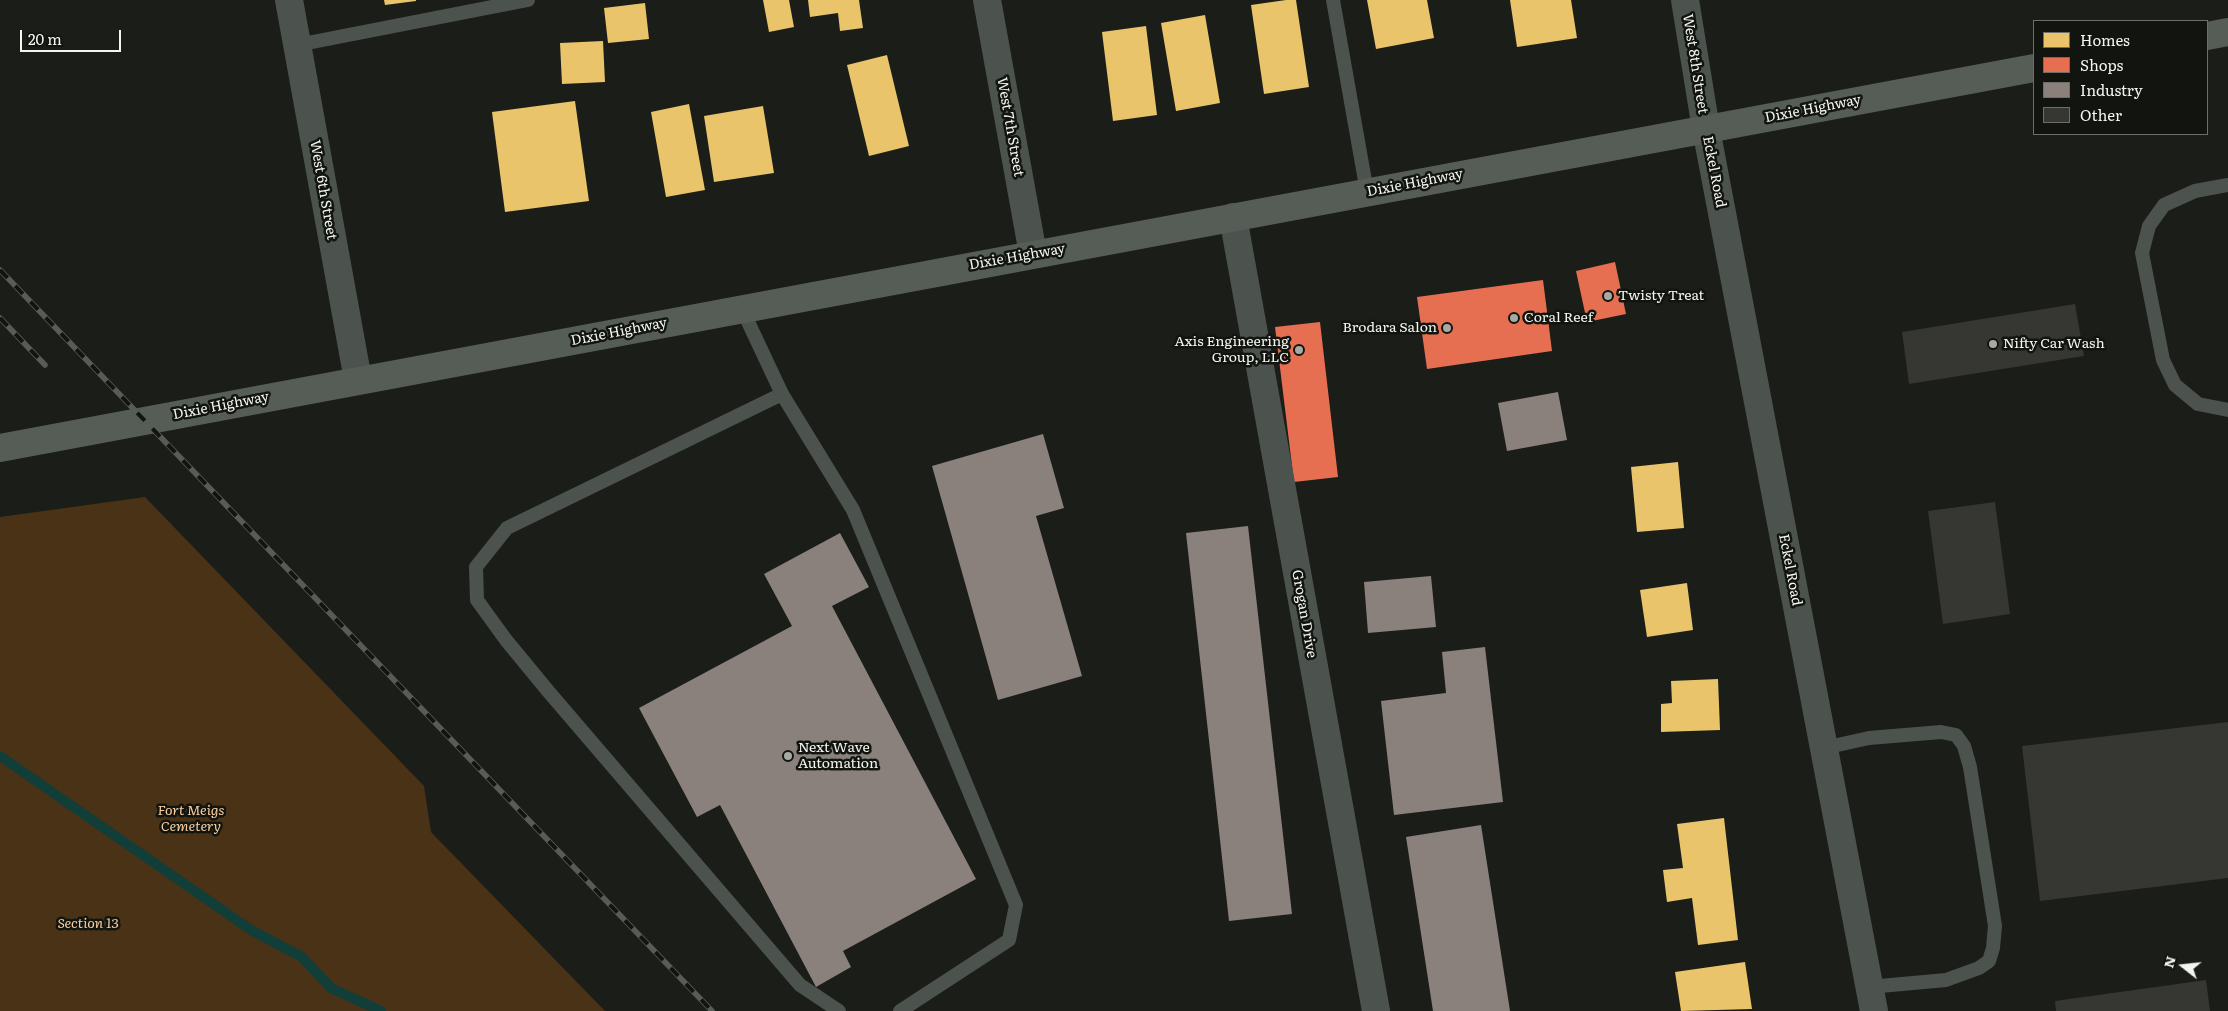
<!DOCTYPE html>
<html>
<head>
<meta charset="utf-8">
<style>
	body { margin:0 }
	#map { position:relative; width:2228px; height:1011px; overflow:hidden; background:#1b1d19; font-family:Literata,serif }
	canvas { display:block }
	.legend { position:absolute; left:2033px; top:20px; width:175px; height:115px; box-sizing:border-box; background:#12150f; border:1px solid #6c6f69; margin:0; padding:6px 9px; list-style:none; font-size:15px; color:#f3f5f0 }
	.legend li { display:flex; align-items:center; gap:10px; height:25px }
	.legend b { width:25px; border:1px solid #6c6f69 }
	.north { position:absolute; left:2158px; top:941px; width:50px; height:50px; -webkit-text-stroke:4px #12150f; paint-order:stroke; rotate:286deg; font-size:14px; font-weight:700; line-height:20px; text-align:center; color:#f3f5f0 }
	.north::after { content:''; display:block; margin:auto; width:18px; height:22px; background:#f3f5f0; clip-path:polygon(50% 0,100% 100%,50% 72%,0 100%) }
	.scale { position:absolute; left:20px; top:30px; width:101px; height:22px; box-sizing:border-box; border:2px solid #f3f5f0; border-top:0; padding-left:6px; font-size:15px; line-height:18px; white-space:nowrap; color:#f3f5f0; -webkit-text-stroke:4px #12150f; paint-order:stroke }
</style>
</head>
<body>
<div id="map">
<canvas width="2228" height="1011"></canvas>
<ul class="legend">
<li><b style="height:14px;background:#e9c46a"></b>Homes</li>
<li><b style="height:14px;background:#e76f51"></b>Shops</li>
<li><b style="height:14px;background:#8a817c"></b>Industry</li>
<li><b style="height:14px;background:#363633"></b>Other</li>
</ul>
<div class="north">N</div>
<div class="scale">20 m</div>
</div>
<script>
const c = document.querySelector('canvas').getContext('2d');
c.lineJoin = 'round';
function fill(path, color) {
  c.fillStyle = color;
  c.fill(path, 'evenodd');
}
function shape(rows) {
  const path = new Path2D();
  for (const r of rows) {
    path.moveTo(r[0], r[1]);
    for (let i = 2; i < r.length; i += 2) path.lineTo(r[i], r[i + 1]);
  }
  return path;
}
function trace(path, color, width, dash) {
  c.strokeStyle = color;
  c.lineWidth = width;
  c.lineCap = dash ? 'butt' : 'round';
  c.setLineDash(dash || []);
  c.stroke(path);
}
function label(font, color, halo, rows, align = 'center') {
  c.font = font + ' Literata,serif';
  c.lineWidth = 5;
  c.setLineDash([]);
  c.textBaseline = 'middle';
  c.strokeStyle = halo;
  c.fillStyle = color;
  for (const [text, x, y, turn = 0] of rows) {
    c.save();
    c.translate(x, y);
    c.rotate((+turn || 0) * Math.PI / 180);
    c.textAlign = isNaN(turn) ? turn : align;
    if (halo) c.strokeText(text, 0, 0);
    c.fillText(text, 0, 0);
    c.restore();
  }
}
fill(shape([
	[145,497,424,786,431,832,605,1011,0,1011,0,517]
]), '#493216');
fill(shape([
	[384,0,416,0,416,1,385,5],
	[763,0,789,0,794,27,769,32],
	[808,0,859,0,863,28,840,31,838,13,810,17],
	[1286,0,1296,0,1309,87,1264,94,1251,5],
	[1367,0,1427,0,1434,38,1376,49],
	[1510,0,1571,0,1577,38,1517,47],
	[645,3,649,39,608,43,604,8],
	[1205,15,1220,103,1176,111,1161,23],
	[1146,26,1157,115,1113,121,1102,32],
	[603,41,605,82,562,84,560,43],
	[887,55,909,146,869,156,847,65],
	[575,101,589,201,505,212,492,112],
	[689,104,705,190,666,197,651,112],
	[763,106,774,173,714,182,704,116],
	[1678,462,1684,528,1637,532,1631,467],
	[1687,583,1693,630,1647,637,1640,590],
	[1718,679,1720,730,1661,732,1661,704,1672,703,1671,681],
	[1724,818,1738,940,1698,945,1692,898,1667,902,1663,870,1683,868,1677,824],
	[1745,962,1752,1009,1681,1011,1675,972]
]), '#e9c46a');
fill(shape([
	[1615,262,1626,314,1587,322,1576,271],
	[1543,280,1552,351,1427,369,1417,297],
	[1320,322,1338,477,1294,482,1275,327]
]), '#e76f51');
fill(shape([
	[1558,392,1567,440,1507,451,1498,403],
	[1043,434,1064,508,1036,516,1082,676,998,700,932,466],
	[1248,526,1292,914,1229,921,1186,533],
	[840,533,869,587,832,606,976,879,843,951,851,967,816,987,720,805,697,817,639,708,792,626,764,574],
	[1431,576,1436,627,1368,633,1364,582],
	[1485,647,1503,802,1394,815,1381,701,1446,693,1442,652],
	[1481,825,1510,1011,1433,1011,1406,837]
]), '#8a817c');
trace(shape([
	[0,756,251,930,302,957,331,988,381,1011]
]), '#113e39', 10);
fill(shape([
	[2075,304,2084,356,1909,384,1902,332],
	[1995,502,2010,614,1943,624,1928,511],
	[2228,722,2228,878,2040,901,2022,746],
	[2206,980,2210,1011,2056,1011,2055,1001]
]), '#363633');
trace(shape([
	[1333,0,1367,192],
	[297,45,528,0],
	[2228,185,2195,191,2164,205,2149,226,2142,253,2163,360,2175,385,2198,404,2228,410],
	[742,309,782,394,853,510,1016,905,1009,940,900,1011],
	[782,394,507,528,476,567,477,600,506,640,548,691,800,985,839,1011],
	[1824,748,1869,738,1941,732,1956,735,1964,746,1970,767,1995,926,1993,948,1989,961,1979,968,1946,980,1869,987]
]), '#4c524e', 14);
trace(shape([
	[289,0,358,380],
	[987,0,1033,254],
	[1685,0,1706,129,1874,1011],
	[1233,217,1376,1011]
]), '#4c524e', 28);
trace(shape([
	[2207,36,2228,32],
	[0,448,2034,68]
]), '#555d56', 28);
const rail = shape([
	[0,270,712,1011],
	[0,318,45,365]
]);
trace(rail, '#585c59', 5.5);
trace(rail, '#12150f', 4, [11]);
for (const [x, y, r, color] of [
	[1608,296,5,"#a7a9a5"],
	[1514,318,5,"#a7a9a5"],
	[1447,328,5,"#a7a9a5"],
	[1993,344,5,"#a7a9a5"],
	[1299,350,5,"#a7a9a5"],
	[788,756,5,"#a7a9a5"]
]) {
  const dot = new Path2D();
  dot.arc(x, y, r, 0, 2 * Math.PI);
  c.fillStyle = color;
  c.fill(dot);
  trace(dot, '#12150f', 2);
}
label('14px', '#f3f5f0', '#12150f', [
	["West 8th Street",1695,64,81],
	["Dixie Highway",1813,109,-11],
	["West 7th Street",1010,127,80],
	["Eckel Road",1714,172,79],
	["Dixie Highway",1415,183,-11],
	["West 6th Street",323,190,80],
	["Dixie Highway",1017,257,-10],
	["Dixie Highway",619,332,-11],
	["Dixie Highway",221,406,-11],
	["Eckel Road",1790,570,79],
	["Grogan Drive",1304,614,80]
]);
label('14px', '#f3f5f0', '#12150f', [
	["Twisty Treat",1618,296],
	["Coral Reef",1524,318],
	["Brodara Salon",1437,328,"right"],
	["Axis Engineering",1289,342,"right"],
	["Group, LLC",1289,358,"right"],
	["Nifty Car Wash",2003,344],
	["Next Wave",798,748],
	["Automation",798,764]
], 'left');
label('italic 14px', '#facfa2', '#12150f', [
	["Fort Meigs",191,811],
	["Cemetery",191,827],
	["Section 13",88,924]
]);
</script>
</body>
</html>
